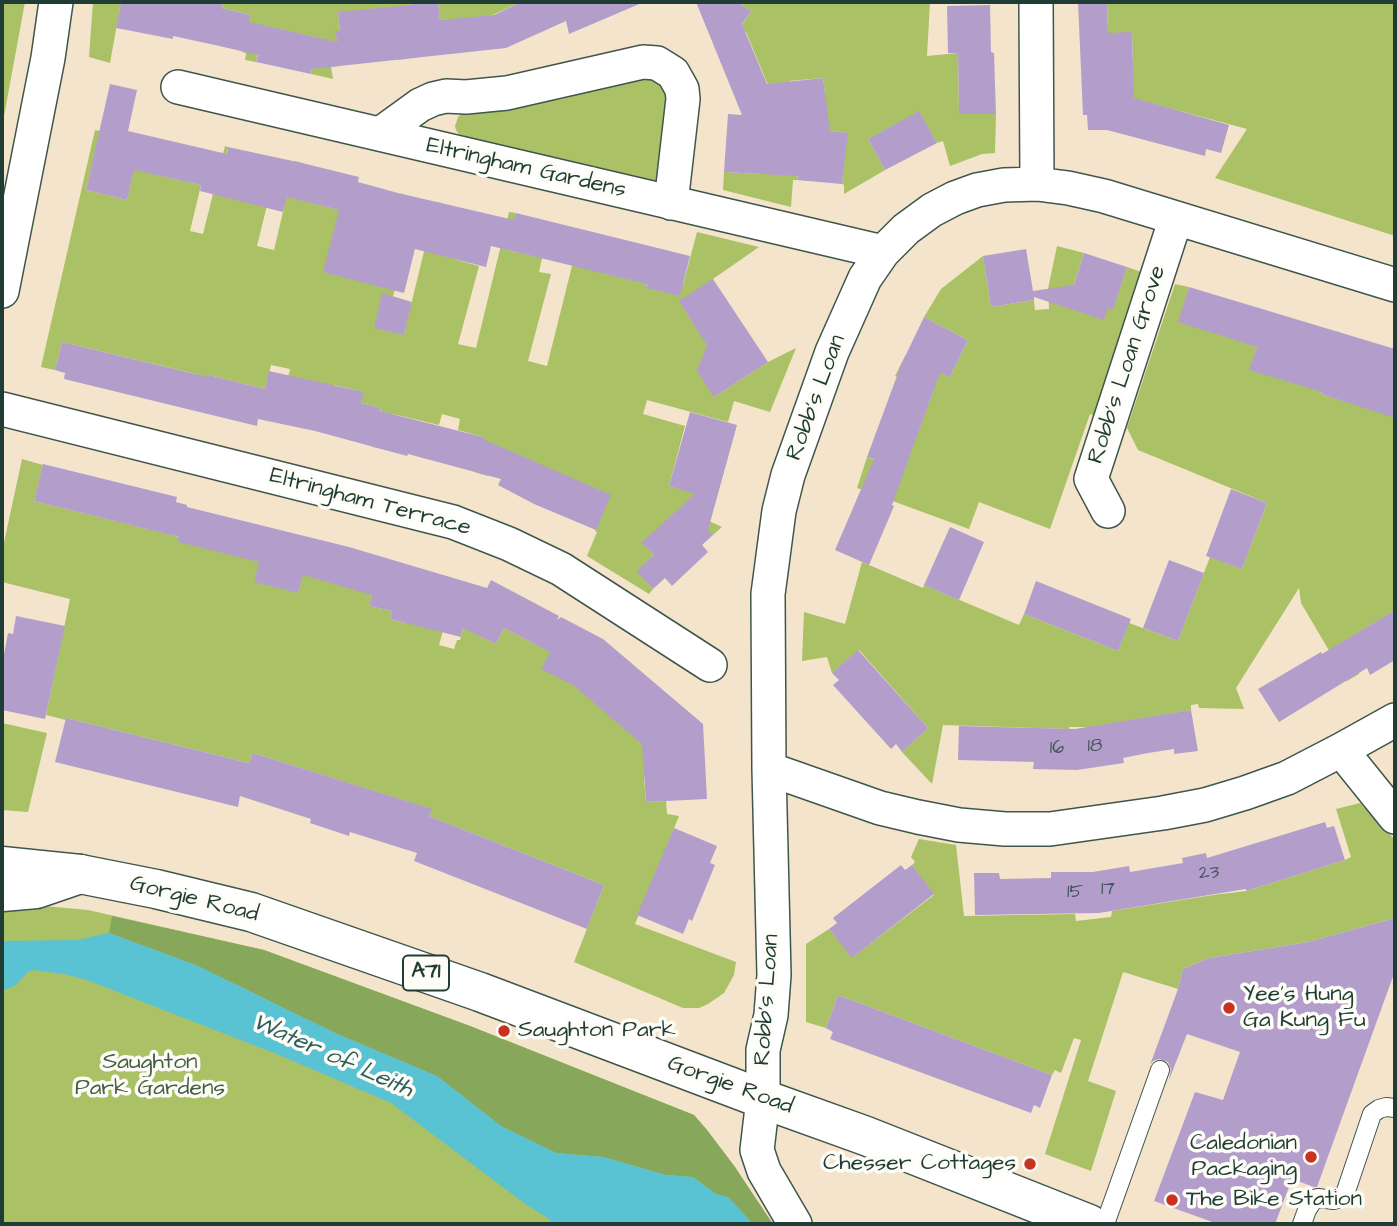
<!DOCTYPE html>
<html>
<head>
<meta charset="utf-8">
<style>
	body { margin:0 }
	#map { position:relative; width:1397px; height:1226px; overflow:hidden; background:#f4e4cb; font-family:"Architects Daughter",sans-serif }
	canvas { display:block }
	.frame { position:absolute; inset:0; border:4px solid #1f3d34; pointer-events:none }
</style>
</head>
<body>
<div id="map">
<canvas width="1397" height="1226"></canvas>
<div class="frame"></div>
</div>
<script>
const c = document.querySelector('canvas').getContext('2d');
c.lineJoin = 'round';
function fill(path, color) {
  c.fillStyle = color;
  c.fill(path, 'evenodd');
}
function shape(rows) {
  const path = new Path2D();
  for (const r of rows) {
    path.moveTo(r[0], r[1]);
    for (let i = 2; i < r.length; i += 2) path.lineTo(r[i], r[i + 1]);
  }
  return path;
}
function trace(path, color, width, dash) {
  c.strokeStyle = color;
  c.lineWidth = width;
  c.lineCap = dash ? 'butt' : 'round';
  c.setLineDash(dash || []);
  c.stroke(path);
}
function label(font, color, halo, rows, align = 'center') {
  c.font = font + ' "Architects Daughter",sans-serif';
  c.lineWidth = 7;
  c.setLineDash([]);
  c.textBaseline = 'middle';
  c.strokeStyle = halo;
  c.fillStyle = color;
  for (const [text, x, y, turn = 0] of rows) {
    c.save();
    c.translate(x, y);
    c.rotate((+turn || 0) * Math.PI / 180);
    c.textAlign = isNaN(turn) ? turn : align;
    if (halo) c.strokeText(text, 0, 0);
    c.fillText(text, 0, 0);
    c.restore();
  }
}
fill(shape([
	[2,2,25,2,2,127],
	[93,2,121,2,110,63,89,57],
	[223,2,410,2,416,57,399,60,395,26,338,12,340,31,336,31,339,66,331,67,333,79,311,74,319,38,264,26,256,62,245,60,246,53,242,52,250,15,222,8],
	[438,2,521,2,488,17,440,20],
	[738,2,930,2,927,56,958,53,959,114,996,114,995,153,982,154,950,166,943,141,937,143,919,112,868,139,885,170,844,194,844,185,842,184,847,133,804,128,797,180,793,180,791,207,723,190,724,172,761,174,825,94,823,78,789,81,790,98,768,85,746,32,736,33,751,12],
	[1107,2,1395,2,1395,236,1215,178,1247,129,1139,100,1134,116,1119,62,1133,61,1132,33,1108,33],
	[632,77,654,77,668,92,657,179,652,182,462,139,456,130,455,126,458,117,466,110,562,99],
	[95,130,100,131,86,190,127,200,140,141,149,173,201,185,190,231,203,234,225,146,228,147,221,181,270,193,257,246,274,250,295,161,302,163,293,198,339,210,403,265,393,296,404,334,436,202,442,203,433,239,457,245,454,259,479,266,458,344,476,348,509,212,516,213,507,250,542,258,539,272,551,274,528,361,547,366,581,230,656,248,646,287,664,292,683,285,697,232,759,247,713,279,712,352,714,397,768,362,796,348,770,412,734,401,728,422,647,400,643,414,685,426,669,486,713,498,707,520,722,527,713,535,642,543,654,555,637,571,653,589,649,594,587,556,597,532,595,531,610,496,498,447,488,476,474,472,483,437,458,430,460,419,442,414,439,425,393,414,384,449,372,447,381,408,361,403,363,392,334,385,331,396,286,385,290,369,271,365,265,389,209,375,201,412,196,374,62,342,55,370,41,367],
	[1057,246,1084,253,1070,297,1113,309,1127,267,1144,273,1101,419,1090,414,1050,529,979,502,969,529,857,488,867,457,904,470,933,392,895,376,905,356,950,377,968,340,924,317,941,289,983,256,991,307,1034,300,1035,310,1049,309,1048,289],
	[1175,284,1189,287,1179,322,1254,307,1268,311,1250,370,1332,331,1340,332,1321,394,1395,417,1395,610,1341,643,1359,674,1347,681,1301,603,1299,588,1236,688,1244,709,1199,708,1198,704,1191,705,1191,710,1092,727,1069,727,1069,729,943,725,932,784,902,752,928,728,859,650,832,673,827,657,802,661,804,612,845,624,862,562,923,588,924,585,1019,625,1024,614,1118,651,1129,623,1178,641,1210,557,1242,569,1267,503,1138,450,1127,428],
	[22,459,43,465,34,501,168,534,259,562,298,593,308,554,372,595,369,606,392,611,390,619,405,623,409,606,447,616,439,645,454,649,457,640,460,640,465,622,480,636,496,644,504,628,572,663,646,746,644,779,646,802,666,801,667,814,679,816,635,924,736,962,734,975,724,993,708,1004,699,1008,683,1008,574,962,604,885,429,816,431,809,253,753,249,763,66,718,66,720,46,715,70,599,2,582,2,552],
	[2,723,47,733,28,812,2,810],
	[1360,803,1395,840,1395,918,1308,942,1209,958,1183,969,1178,989,1123,972,1088,1081,1116,1091,1091,1171,1045,1154,1081,1040,1074,1038,1061,1073,1055,1070,1052,1075,838,995,826,1028,806,1022,806,944,829,929,853,957,934,895,912,865,915,862,911,857,919,839,956,845,964,916,1075,914,1076,921,1111,917,1112,911,1213,895,1246,891,1345,860,1351,857,1336,809],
	[2,902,88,910,264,950,470,1026,694,1115,707,1130,735,1167,769,1224,2,1224]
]), '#aac166');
fill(shape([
	[112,916,264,950,470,1026,694,1115,707,1130,735,1167,773,1224,753,1224,728,1197,716,1194,693,1177,666,1175,603,1157,556,1153,501,1126,437,1076,335,1033,198,966,109,933]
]), '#87a75b');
fill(shape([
	[109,933,198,966,335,1033,437,1076,501,1126,556,1153,603,1157,666,1175,693,1177,716,1194,728,1197,753,1224,553,1224,549,1219,524,1203,391,1103,279,1055,87,980,64,974,33,970,28,972,16,985,2,991,2,941,77,940]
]), '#59c3d4');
fill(shape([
	[121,2,223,2,222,8,250,15,249,22,337,42,335,31,340,31,338,12,411,5,410,2,438,2,440,20,494,15,521,2,644,2,569,34,566,21,506,48,312,69,311,74,256,62,258,55,215,45,173,36,173,39,116,28],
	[696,2,738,2,751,12,742,24,767,84,823,78,830,131,848,133,842,184,797,180,798,176,724,172,728,114,742,115],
	[1078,2,1107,2,1108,33,1132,32,1134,98,1229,125,1221,153,1206,149,1205,156,1107,130,1088,130,1087,115,1083,115],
	[990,5,991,52,994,53,996,114,959,114,958,53,948,53,947,6],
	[110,84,137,90,128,131,227,154,228,147,302,163,359,177,358,182,398,193,514,220,516,213,690,256,680,296,646,288,647,284,491,246,486,267,415,249,404,293,323,272,339,210,287,197,283,212,200,191,201,185,134,170,127,200,86,190],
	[919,111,937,143,885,170,868,139],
	[1026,249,1033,291,1074,285,1084,253,1127,267,1113,310,1108,308,1104,320,1034,297,1034,300,991,307,983,256],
	[713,279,768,362,714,397,697,371,707,345,679,301],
	[1189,287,1395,349,1395,418,1321,394,1322,392,1249,370,1257,347,1178,322],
	[382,293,412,302,404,335,374,328],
	[924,317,968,340,950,377,940,373,892,505,894,506,869,565,835,550,874,459,867,457,901,365],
	[62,342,208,377,209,375,265,389,269,371,364,392,361,403,381,408,380,411,483,437,483,439,611,495,596,530,534,504,498,485,501,479,408,454,407,456,315,431,258,419,257,426,64,379,65,373,55,370],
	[690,412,737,425,708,530,713,535,702,545,708,552,672,586,665,578,653,589,636,571,654,555,641,543,695,494,669,486],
	[43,464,177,497,176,502,187,505,187,507,349,547,487,588,491,580,559,616,557,620,561,617,603,639,703,724,707,799,646,802,642,744,573,685,541,669,550,652,504,628,496,644,463,628,461,637,390,619,392,611,369,606,372,595,303,575,298,593,254,582,259,562,178,542,179,537,34,501],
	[1231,489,1267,503,1242,569,1206,556],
	[950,527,984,542,959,600,924,585],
	[1169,560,1204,573,1178,641,1143,628],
	[1036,581,1131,619,1118,651,1024,614],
	[1395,610,1395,660,1370,675,1367,668,1279,722,1258,689,1321,652,1322,654],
	[16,616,65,626,45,719,2,710,2,665,8,633,13,634],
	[858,650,928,728,902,752,896,744,891,749,833,685,839,680,832,673],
	[1191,710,1198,751,1174,754,1174,749,1148,753,1123,758,1124,763,1077,770,1033,769,1034,762,958,760,959,726,1075,729],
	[66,718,249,763,253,753,432,809,429,816,604,885,587,929,414,861,417,853,350,832,349,836,310,823,311,819,240,796,238,807,55,762],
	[1325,822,1327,828,1334,826,1345,860,1246,891,1246,889,1099,913,975,915,974,873,999,873,1000,879,1051,878,1051,872,1093,872,1129,866,1130,872,1183,863,1182,858,1206,853,1207,858],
	[674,828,717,846,710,863,715,865,692,921,689,919,683,934,637,915],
	[901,865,905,870,912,865,934,894,852,958,829,929,837,923,833,918],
	[1395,918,1395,971,1317,1187,1314,1187,1292,1179,1275,1224,1218,1224,1154,1201,1195,1092,1223,1100,1240,1052,1187,1034,1169,1080,1171,1069,1168,1062,1159,1059,1153,1061,1150,1065,1178,989,1183,969,1209,958,1308,942],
	[838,995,1052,1075,1040,1108,1034,1105,1031,1113,830,1039,833,1032,826,1028]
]), '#b39ecb');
const service = shape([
	[1105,1224,1160,1070],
	[1302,1224,1307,1210,1314,1199,1318,1198,1334,1200,1342,1197,1346,1191,1372,1114,1379,1109,1386,1107,1395,1108]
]);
const minor = shape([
	[1036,2,1037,184],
	[178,87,883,252],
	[380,134,420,105,433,99,446,96,466,97,507,93,643,62,657,63,673,73,682,89,683,99,671,203],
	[2,291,48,58,56,2],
	[2,409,453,522,509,544,561,569,710,665],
	[1108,511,1091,479,1176,218],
	[1341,750,1395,817],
	[769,769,880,808,918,817,959,825,1005,829,1050,829,1163,813,1205,805,1245,793,1287,778,1341,750,1395,720],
	[795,1224,764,1171,757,1150,763,1099,763,1050,771,1015,774,975,769,769,768,594,779,511,788,475,832,352,865,278,883,252,906,229,932,210,955,198,977,190,1004,185,1037,184,1068,188,1104,196,1395,285]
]);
const tertiary = shape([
	[2,892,36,889,80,874]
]);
const primary = shape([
	[2,866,80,874,156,889,251,912,480,992,763,1099,866,1136,1089,1224]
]);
trace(service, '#3f564b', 20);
trace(minor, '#3f564b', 36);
trace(tertiary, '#3f564b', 41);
trace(primary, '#3f564b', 41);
trace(service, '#fff', 18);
trace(minor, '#fff', 33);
trace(tertiary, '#fff', 38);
trace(primary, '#fff', 38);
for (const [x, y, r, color] of [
	[1229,1008,7,"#c8321e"],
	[504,1031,7,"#c8321e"],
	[1311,1157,7,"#c8321e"],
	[1030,1164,7,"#c8321e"],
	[1172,1200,7,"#c8321e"]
]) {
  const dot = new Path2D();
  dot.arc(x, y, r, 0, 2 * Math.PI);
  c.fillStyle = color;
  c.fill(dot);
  trace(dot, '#fdfcf7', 2.5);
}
label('19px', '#44555a', null, [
	["18",1095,747],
	["16",1057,749],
	["23",1209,874],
	["17",1108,890],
	["15",1075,893]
]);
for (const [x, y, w] of [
	[426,973,46]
]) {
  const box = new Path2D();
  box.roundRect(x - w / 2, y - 17.5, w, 35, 5);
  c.fillStyle = '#fdfcf7';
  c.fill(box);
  trace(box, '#1f3d34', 2);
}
label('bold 21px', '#1f3d34', null, [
	["A71",426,973]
]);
label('23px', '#1f3d34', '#fdfcf7', [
	["Eltringham Gardens",526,169,13],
	["Robb's Loan Grove",1128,365,-72],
	["Robb's Loan",817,398,-70],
	["Eltringham Terrace",370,503,15],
	["Gorgie Road",194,900,14],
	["Robb's Loan",768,1000,-86],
	["Gorgie Road",730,1086,20]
]);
label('23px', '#1f3d34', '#fdfcf7', [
	["Yee's Hung",1243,995],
	["Ga Kung Fu",1243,1021],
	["Saughton Park",518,1031],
	["Caledonian",1297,1144,"right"],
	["Packaging",1297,1170,"right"],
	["Chesser Cottages",1016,1164,"right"],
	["The Bike Station",1186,1200]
], 'left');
label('23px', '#425e40', '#fdfcf7', [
	["Saughton",150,1063],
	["Park Gardens",150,1089]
]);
label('italic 24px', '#2e5e5c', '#fdfcf7', [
	["Water of Leith",332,1057,24]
]);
</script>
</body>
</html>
